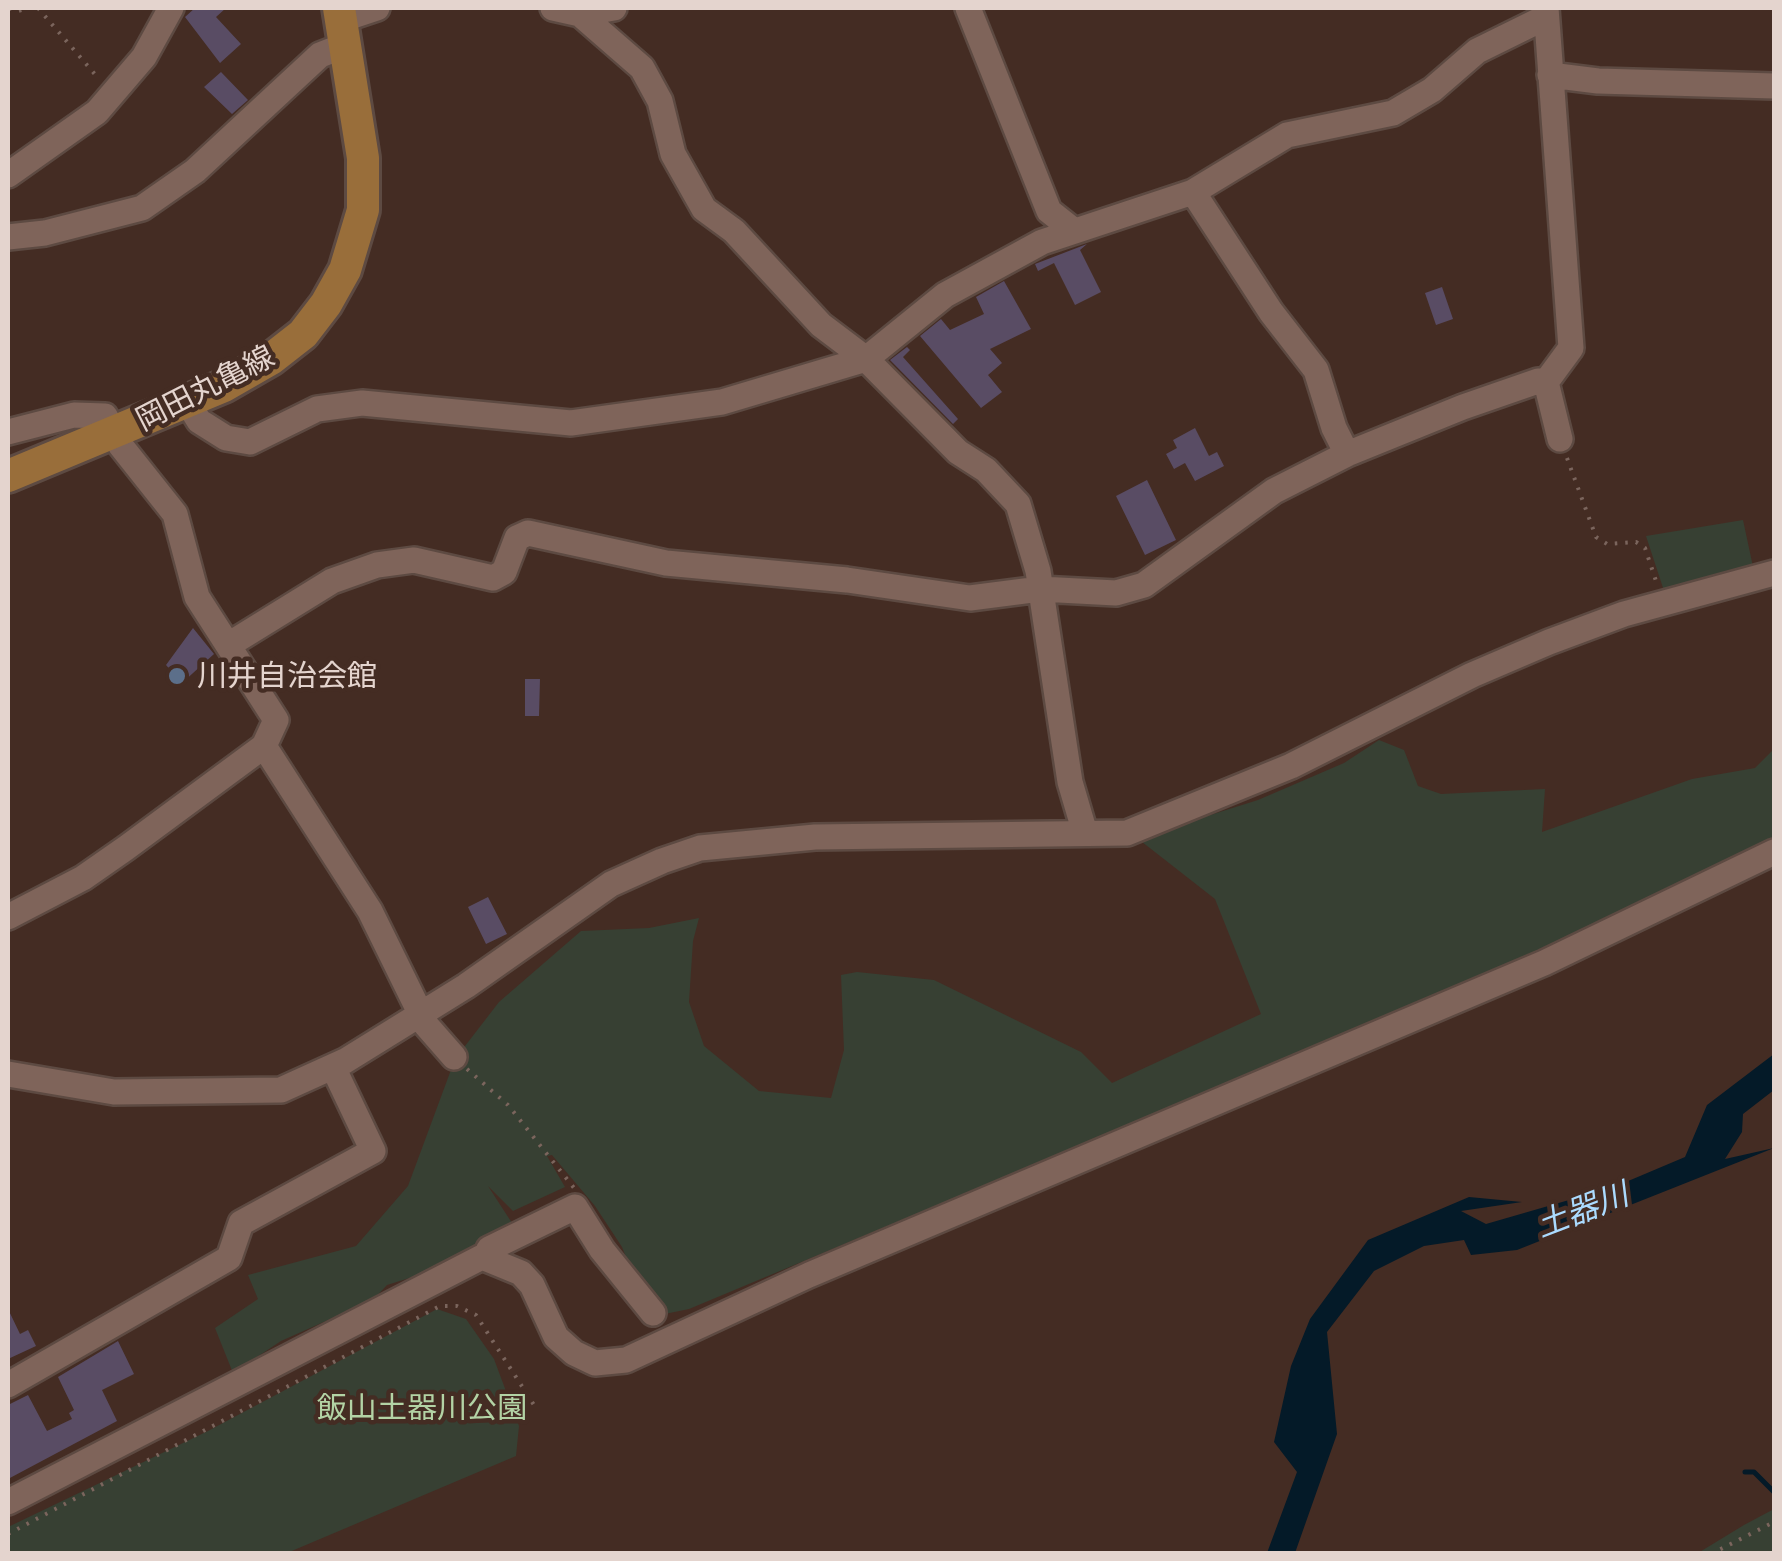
<!DOCTYPE html>
<html>
<head>
<meta charset="utf-8">
<style>
	body { margin:0 }
	#map { position:relative; width:1782px; height:1561px; overflow:hidden; background:#442c23; font-family:Barlow,sans-serif }
	canvas { display:block }
	.frame { position:absolute; inset:0; border:10px solid #e4d4ce; pointer-events:none }
</style>
</head>
<body>
<div id="map">
<canvas width="1782" height="1561"></canvas>
<div class="frame"></div>
</div>
<script>
const c = document.querySelector('canvas').getContext('2d');
c.lineJoin = 'round';
function fill(path, color) {
  c.fillStyle = color;
  c.fill(path, 'evenodd');
}
function shape(rows) {
  const path = new Path2D();
  for (const r of rows) {
    path.moveTo(r[0], r[1]);
    for (let i = 2; i < r.length; i += 2) path.lineTo(r[i], r[i + 1]);
  }
  return path;
}
function trace(path, color, width, dash) {
  c.strokeStyle = color;
  c.lineWidth = width;
  c.lineCap = dash ? 'butt' : 'round';
  c.setLineDash(dash || []);
  c.stroke(path);
}
function label(font, color, halo, rows, align = 'center') {
  c.font = font + ' Barlow,"Noto Sans JP",sans-serif';
  c.lineWidth = 9;
  c.setLineDash([]);
  c.textBaseline = 'middle';
  c.strokeStyle = halo;
  c.fillStyle = color;
  for (const [text, x, y, turn = 0] of rows) {
    c.save();
    c.translate(x, y);
    c.rotate((+turn || 0) * Math.PI / 180);
    c.textAlign = isNaN(turn) ? turn : align;
    if (halo) c.strokeText(text, 0, 0);
    c.fillText(text, 0, 0);
    c.restore();
  }
}
fill(shape([
	[1743,520,1755,576,1666,597,1646,536],
	[1379,740,1404,750,1418,786,1441,794,1545,789,1542,832,1692,779,1755,768,1774,749,1774,837,1541,951,1390,1016,689,1309,650,1317,622,1247,595,1206,552,1155,547,1156,565,1187,513,1211,488,1186,512,1223,481,1250,454,1264,387,1285,373,1300,281,1341,233,1373,215,1328,258,1299,248,1275,356,1246,408,1186,455,1059,499,1002,581,931,649,928,699,918,693,941,689,1002,704,1046,759,1091,831,1098,844,1050,841,975,857,972,934,980,1081,1052,1112,1083,1261,1014,1215,899,1137,838,1258,800,1344,763],
	[437,1309,466,1319,494,1359,519,1426,516,1456,287,1553,8,1553,8,1527,208,1431],
	[1774,1509,1774,1553,1698,1553,1744,1525]
]), '#374033');
fill(shape([
	[1774,1054,1774,1090,1743,1114,1742,1132,1725,1159,1774,1148,1517,1250,1471,1255,1464,1240,1424,1246,1374,1271,1327,1332,1337,1434,1295,1553,1267,1553,1297,1472,1274,1442,1291,1366,1310,1319,1368,1240,1469,1197,1522,1202,1461,1211,1486,1224,1614,1187,1685,1157,1707,1105]
]), '#041a28');
trace(shape([
	[1745,1472,1754,1472,1774,1492]
]), '#041a28', 5);
fill(shape([
	[195,8,226,8,216,17,241,44,220,63,185,17],
	[221,72,248,100,232,114,204,87],
	[1087,244,1080,250,1101,292,1075,305,1054,263,1038,271,1035,264],
	[1004,281,1031,329,990,349,1002,363,988,375,1002,392,981,408,920,336,941,319,950,330,984,314,976,297],
	[1442,287,1453,319,1436,325,1425,293],
	[907,347,910,350,903,357,958,419,953,424,890,360],
	[1195,428,1209,456,1217,452,1224,466,1195,481,1185,463,1174,469,1166,454,1177,448,1173,440],
	[1147,480,1176,540,1145,555,1116,496],
	[193,628,214,654,182,683,166,665],
	[525,679,540,679,539,716,525,716],
	[488,897,507,934,486,944,468,907],
	[8,1309,20,1334,28,1330,36,1346,8,1359],
	[118,1341,134,1374,102,1390,117,1421,8,1479,8,1405,28,1395,47,1431,72,1419,69,1413,74,1410,58,1377]
]), '#594c64');
const minor = shape([
	[553,8,580,14,614,8],
	[968,8,1049,211,1073,230],
	[1546,8,1571,348,1546,382,1560,439],
	[580,14,642,68,660,101,673,154,704,209,734,231,821,325,866,359,958,452,986,470,1018,504,1038,571,1070,782,1085,833],
	[341,20,377,8],
	[1550,75,1598,81,1774,86],
	[8,175,97,112,144,57,171,8],
	[1193,192,1271,312,1316,370,1334,428,1347,454,1463,407,1538,381,1546,382],
	[8,237,45,233,142,208,195,171,320,55,343,46],
	[188,403,199,421,226,438,250,442,317,409,362,403,571,423,722,402,866,359,945,295,1042,242,1193,192,1287,135,1393,113,1432,90,1477,51,1546,17],
	[8,432,74,415,105,416,121,446,175,514,197,597,276,720,264,746,126,848,83,878,8,917],
	[230,644,332,581,377,565,414,560,493,578,504,572,517,538,528,533,666,563,847,580,970,598,1040,589,1116,593,1144,585,1274,491,1347,454],
	[264,746,370,911,426,1025,454,1057],
	[8,1074,114,1092,281,1090,345,1061,466,986,611,884,662,861,700,848,815,837,1127,833,1291,766,1472,675,1549,642,1624,614,1774,573],
	[485,1258,489,1249,575,1207,602,1250,653,1313],
	[8,1385,229,1258,241,1223,373,1151,333,1067],
	[8,1502,482,1257,521,1273,532,1285,556,1337,574,1353,595,1363,626,1360,809,1275,1544,963,1774,852]
]);
const major = shape([
	[8,476,224,386,271,359,303,334,326,304,345,270,363,210,363,158,339,8]
]);
trace(minor, '#5d4a42', 30);
trace(major, '#5d4a42', 38);
trace(shape([
	[10,8,15,12,29,8],
	[38,8,99,79],
	[1567,458,1596,537,1607,544,1636,542,1645,548,1657,584],
	[467,1069,508,1105,574,1188],
	[8,1534,440,1306,457,1306,476,1315,534,1405],
	[1711,1554,1774,1522]
]), '#7b655d', 4, [2.5, 8]);
trace(minor, '#7f645a', 25);
trace(major, '#996e3a', 32);
for (const [x, y, r, color] of [
	[177,676,10,"#5c6f8a"]
]) {
  const dot = new Path2D();
  dot.arc(x, y, r, 0, 2 * Math.PI);
  c.fillStyle = color;
  c.fill(dot);
  trace(dot, '#442c23', 4);
}
label('30px', '#e4d4ce', '#442c23', [
	["岡田丸亀線",205,388,-27]
]);
label('30px', '#e4d4ce', '#442c23', [
	["川井自治会館",197,676]
], 'left');
label('30px', '#b3d3a5', '#442c23', [
	["飯山土器川公園",422,1408]
]);
label('italic 32px', '#abdbff', '#442c23', [
	["土器川",1582,1210,-21]
]);
</script>
</body>
</html>
